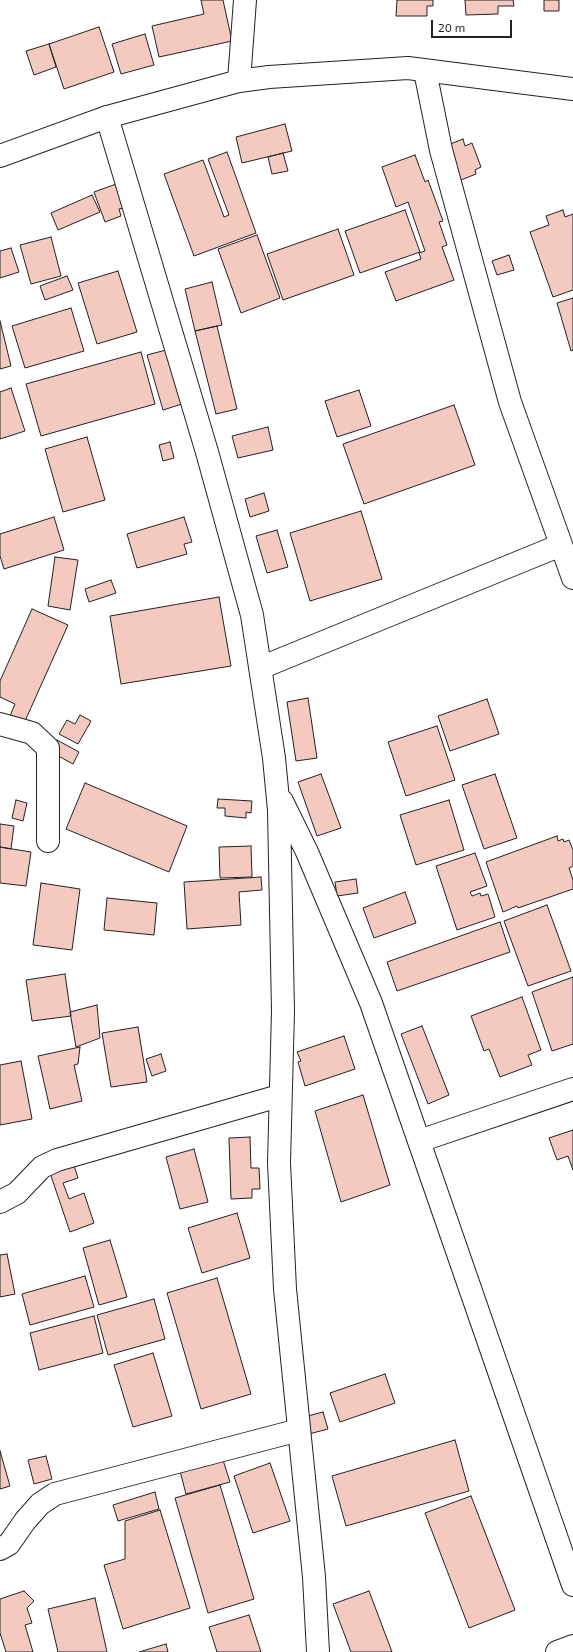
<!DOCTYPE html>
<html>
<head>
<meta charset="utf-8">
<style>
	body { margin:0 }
	#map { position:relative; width:573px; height:1652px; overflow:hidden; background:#fff; font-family:"Exo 2",sans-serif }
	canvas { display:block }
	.scale { position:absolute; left:431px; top:20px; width:81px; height:18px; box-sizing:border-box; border:2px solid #222; border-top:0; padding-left:5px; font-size:12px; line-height:14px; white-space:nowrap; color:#222; -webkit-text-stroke:3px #fff; paint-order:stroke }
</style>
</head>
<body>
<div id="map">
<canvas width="573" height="1652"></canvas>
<div class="scale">20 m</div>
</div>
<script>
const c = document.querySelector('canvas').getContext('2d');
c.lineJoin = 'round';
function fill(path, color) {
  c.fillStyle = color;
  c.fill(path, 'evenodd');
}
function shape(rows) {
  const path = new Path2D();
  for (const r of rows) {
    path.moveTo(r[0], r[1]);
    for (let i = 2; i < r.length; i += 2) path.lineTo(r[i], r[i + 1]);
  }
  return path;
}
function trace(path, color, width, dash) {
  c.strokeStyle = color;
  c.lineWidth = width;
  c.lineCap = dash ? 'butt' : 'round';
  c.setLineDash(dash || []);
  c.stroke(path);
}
const building = shape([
	[201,0,223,0,232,41,159,57,152,26,204,14,201,0],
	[397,0,433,0,433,6,427,6,427,16,396,16,397,0],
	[465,0,513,0,514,6,498,6,498,14,466,15,465,0],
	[544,0,559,0,559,11,544,11,544,0],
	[99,27,114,72,64,89,49,44,99,27],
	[145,34,154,65,121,74,112,44,145,34],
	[49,44,56,67,34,75,26,51,49,44],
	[285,124,292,151,242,163,236,137,285,124],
	[463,139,465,146,472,143,481,167,475,170,476,174,461,180,448,145,463,139],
	[227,152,256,233,194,256,164,174,203,160,224,217,229,215,208,159,227,152],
	[283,153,288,171,272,174,268,157,283,153],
	[415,155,425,182,428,180,443,221,439,222,447,245,442,247,454,280,396,301,385,272,421,259,419,253,425,251,408,202,396,207,382,167,415,155],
	[119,183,124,208,119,209,121,216,105,222,94,192,119,183],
	[92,195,100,212,58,230,51,213,92,195],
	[405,210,420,252,360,273,345,231,405,210],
	[563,210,565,217,573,214,573,290,553,297,530,232,549,225,546,216,563,210],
	[338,229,354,275,283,300,267,254,338,229],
	[257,235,280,298,241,313,218,249,257,235],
	[51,237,61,276,31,284,20,245,51,237],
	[11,248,19,272,0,278,0,251,11,248],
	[509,255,514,270,497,275,492,261,509,255],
	[118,271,137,332,97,344,78,283,118,271],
	[67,276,73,290,45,300,40,286,67,276],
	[212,282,222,325,195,331,185,289,212,282],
	[573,298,573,350,571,351,557,303,573,298],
	[71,308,84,351,25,368,12,326,71,308],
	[0,321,11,366,0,369,0,321],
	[217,326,237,409,216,414,195,331,217,326],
	[166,350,182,404,163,410,147,355,166,350],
	[141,352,155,404,41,436,26,384,141,352],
	[11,388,25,431,0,439,0,392,11,388],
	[359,390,371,426,337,437,325,401,359,390],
	[454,405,475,465,364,504,343,444,454,405],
	[268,427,273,450,238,458,232,436,268,427],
	[87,437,105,500,63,512,45,449,87,437],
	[170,442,174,458,163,461,159,445,170,442],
	[264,493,269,511,250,517,245,499,264,493],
	[361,511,382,579,310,601,290,533,361,511],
	[54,517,64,550,4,569,0,556,0,534,54,517],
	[184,517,192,542,184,544,187,554,137,568,127,534,184,517],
	[277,530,288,567,267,573,256,536,277,530],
	[55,557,78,560,70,610,48,606,55,557],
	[111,580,116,593,89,602,85,589,111,580],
	[219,597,231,666,121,684,110,616,219,597],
	[32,609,68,625,21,730,7,723,15,704,0,697,0,681,32,609],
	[308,698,317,758,296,761,287,702,308,698],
	[487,699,499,734,450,751,438,716,487,699],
	[80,715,91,721,78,744,59,734,67,720,75,724,80,715],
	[437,726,455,780,406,796,388,742,437,726],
	[57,740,79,752,73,764,51,752,57,740],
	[321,774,341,828,317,836,298,782,321,774],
	[495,774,517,838,484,849,462,785,495,774],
	[85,783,187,826,169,872,66,829,85,783],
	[218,799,252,801,251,813,246,812,246,818,225,816,225,808,217,808,218,799],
	[16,800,27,803,23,821,12,818,16,800],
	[449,800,464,850,416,865,400,815,449,800],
	[0,824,14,826,11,849,0,847,0,824],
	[557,836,558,841,563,839,564,842,569,840,573,850,573,866,569,868,573,880,573,889,518,908,517,906,503,912,486,862,557,836],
	[251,846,252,877,220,878,219,847,251,846],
	[0,847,31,852,26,886,0,883,0,847],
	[475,853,487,886,470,892,472,896,480,893,481,896,488,894,495,917,457,930,436,866,475,853],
	[261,877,262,890,239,892,241,925,187,929,184,882,261,877],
	[356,879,358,893,337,896,335,882,356,879],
	[41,883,80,889,72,950,33,945,41,883],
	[405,892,416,923,374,938,363,908,405,892],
	[107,898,157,903,154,935,104,930,107,898],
	[547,905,571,971,528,986,504,921,547,905],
	[500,922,510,952,397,991,387,962,500,922],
	[65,974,71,1016,32,1021,26,980,65,974],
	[573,977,573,1044,552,1051,532,992,573,977],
	[522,997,541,1050,528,1055,532,1065,500,1077,489,1049,484,1051,471,1016,522,997],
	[97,1005,100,1038,76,1047,70,1012,97,1005],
	[422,1026,449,1095,428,1104,401,1034,422,1026],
	[138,1027,147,1082,111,1087,102,1033,138,1027],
	[344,1036,355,1069,305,1086,298,1062,301,1061,297,1052,344,1036],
	[80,1047,78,1064,74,1065,82,1101,50,1109,38,1056,80,1047],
	[161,1054,166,1071,152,1076,146,1059,161,1054],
	[21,1061,32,1119,0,1125,0,1065,21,1061],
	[363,1095,390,1185,341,1202,315,1111,363,1095],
	[573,1130,573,1170,568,1156,557,1160,549,1138,573,1130],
	[250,1137,251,1168,259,1168,260,1189,252,1189,252,1198,231,1199,229,1138,250,1137],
	[194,1149,208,1202,180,1209,166,1157,194,1149],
	[72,1159,78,1178,63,1183,69,1199,84,1193,94,1223,70,1232,48,1167,72,1159],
	[237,1213,250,1258,202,1273,188,1228,237,1213],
	[110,1240,127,1297,99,1305,83,1248,110,1240],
	[7,1254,15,1294,0,1297,0,1255,7,1254],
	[85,1276,94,1307,30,1325,22,1294,85,1276],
	[217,1278,251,1394,201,1409,167,1293,217,1278],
	[154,1299,165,1339,108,1355,97,1315,154,1299],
	[94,1316,103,1353,39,1370,30,1333,94,1316],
	[153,1353,172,1416,133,1427,114,1365,153,1353],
	[385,1374,395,1403,340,1422,330,1393,385,1374],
	[323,1412,328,1429,309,1434,304,1417,323,1412],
	[455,1440,469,1491,346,1526,332,1476,455,1440],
	[0,1451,10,1486,0,1489,0,1451],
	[46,1456,52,1479,34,1484,28,1460,46,1456],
	[223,1460,230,1482,186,1494,180,1471,223,1460],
	[270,1463,290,1521,253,1533,234,1476,270,1463],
	[220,1485,254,1599,208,1613,175,1498,220,1485],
	[155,1492,159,1509,118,1521,113,1505,155,1492],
	[471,1496,515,1610,469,1628,425,1513,471,1496],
	[160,1510,190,1608,123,1629,104,1565,125,1559,125,1521,160,1510],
	[24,1591,34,1601,27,1608,32,1623,25,1625,33,1652,6,1652,0,1633,0,1599,24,1591],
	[369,1591,392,1652,351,1652,333,1604,369,1591],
	[95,1598,107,1652,58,1652,48,1609,95,1598],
	[249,1615,261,1652,217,1652,209,1627,249,1615],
	[166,1644,168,1652,139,1652,166,1644]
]);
fill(building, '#f3c9c0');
trace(building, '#222', 1);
const minor = shape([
	[425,71,441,150,510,402,573,578],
	[239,81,245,0],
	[107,117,207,452,252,615,274,758,279,810,283,1011,279,1163,285,1289,314,1577,318,1652],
	[260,668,561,545],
	[0,724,32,733,48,748,48,841],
	[282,801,307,852,371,1003,573,1585],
	[419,1141,573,1089],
	[0,1202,17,1193,42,1167,57,1160,279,1096],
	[0,1549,9,1544,25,1521,40,1504,55,1494,299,1430],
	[557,1652,573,1646]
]);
const secondary = shape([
	[0,156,107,117,239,81,269,77,408,68,573,89]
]);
trace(minor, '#222', 24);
trace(secondary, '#222', 24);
trace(minor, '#fff', 22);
trace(secondary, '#fff', 22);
</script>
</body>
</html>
